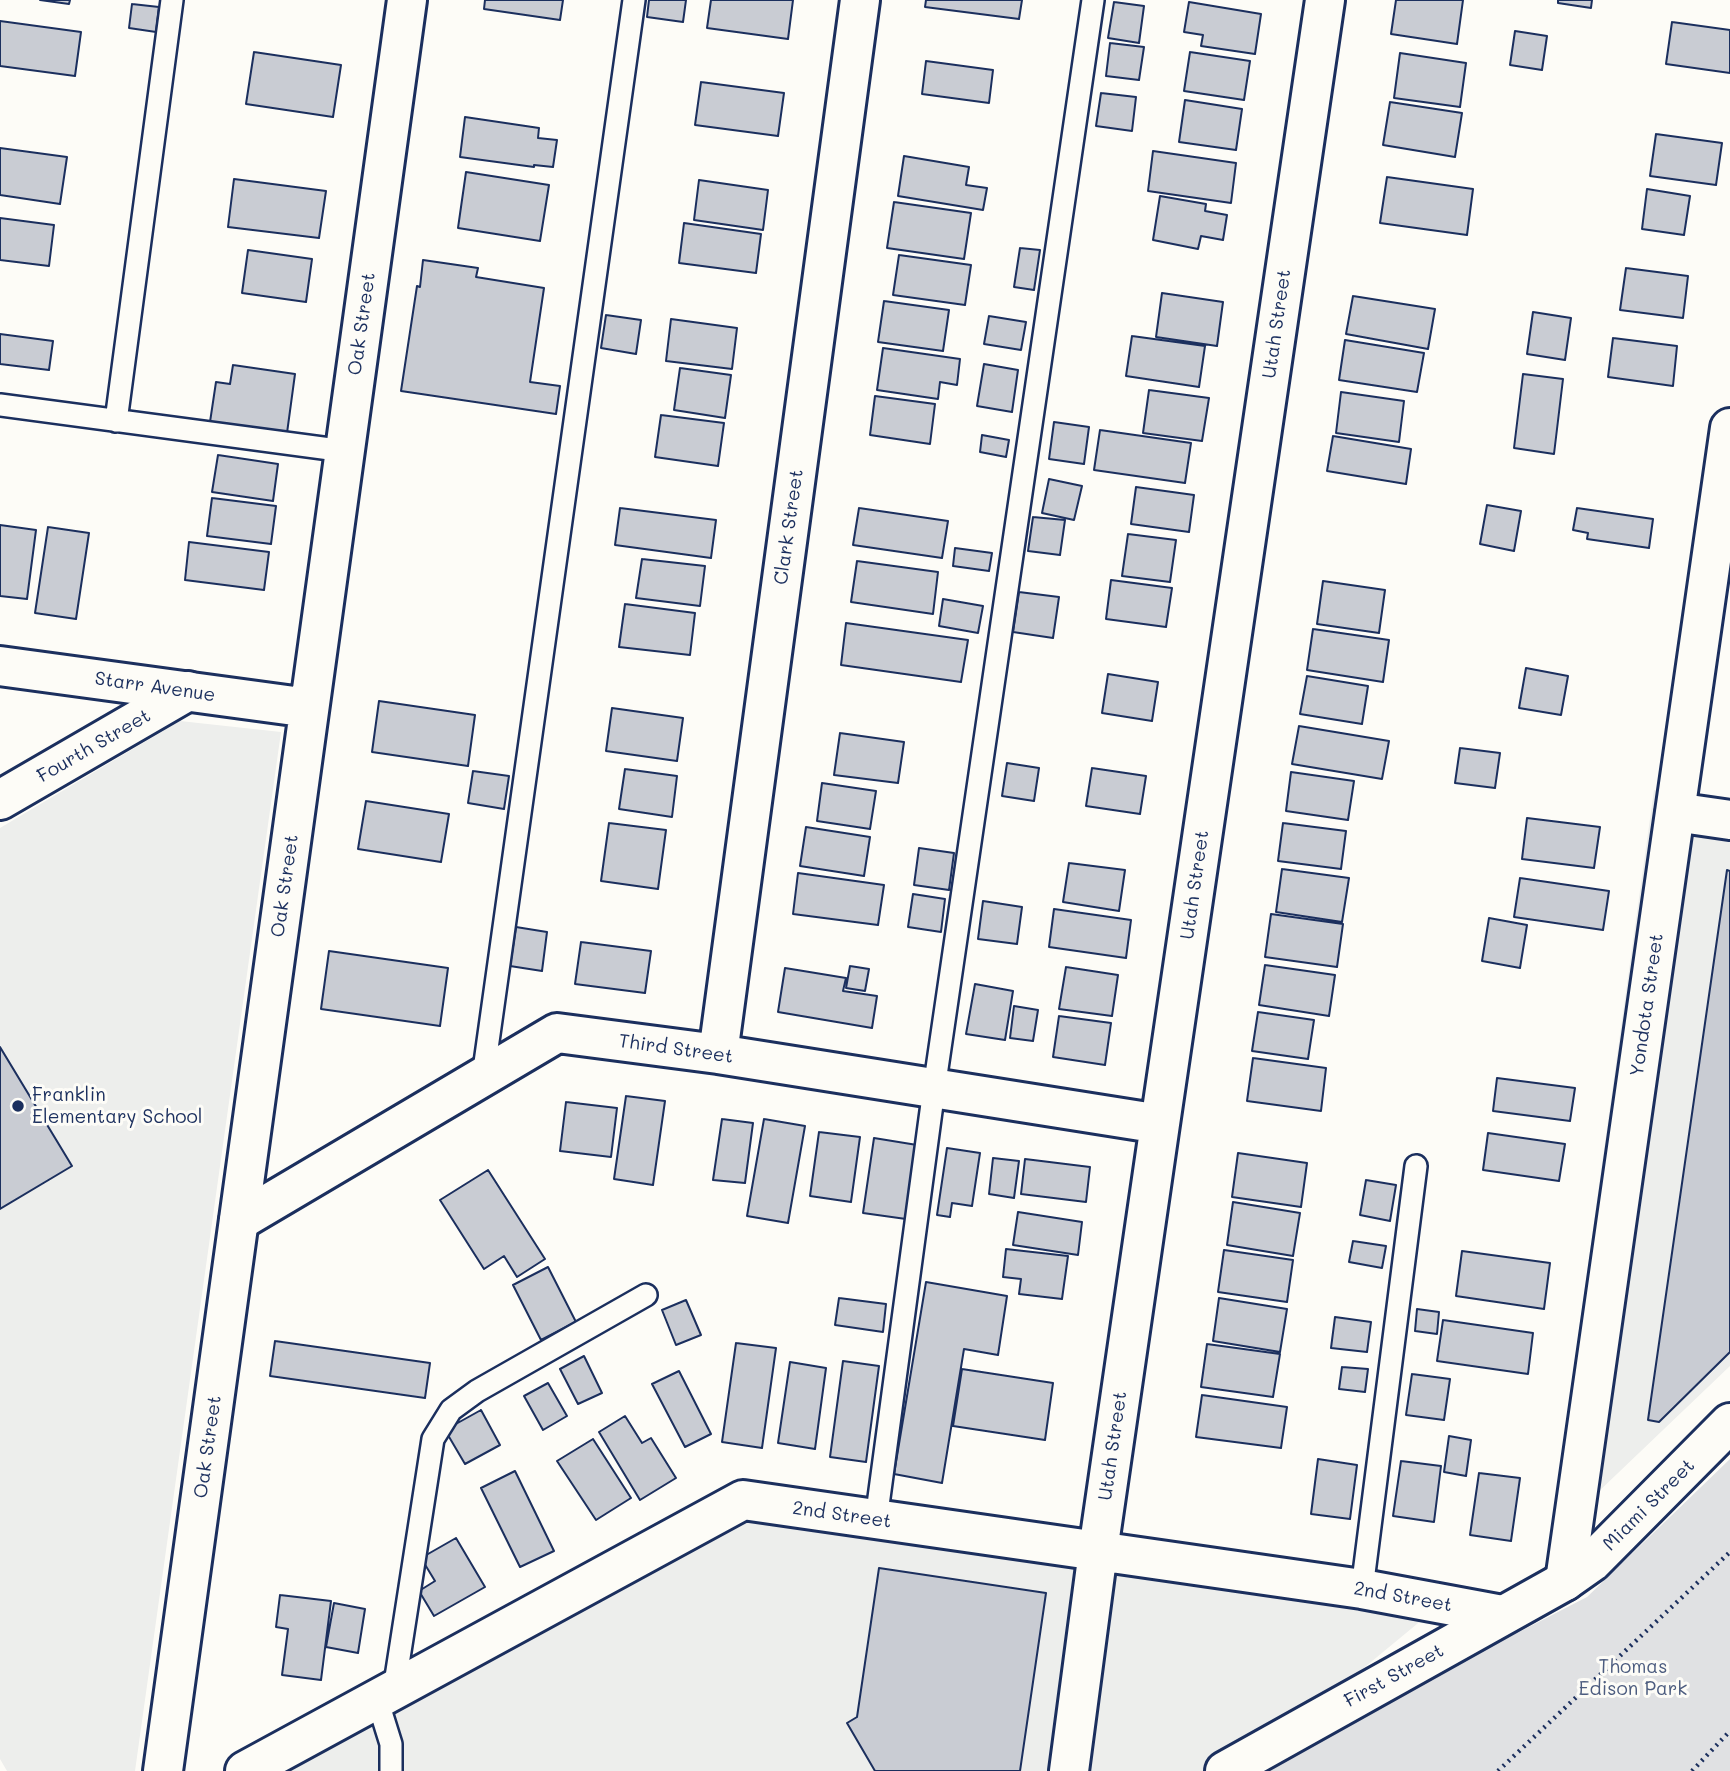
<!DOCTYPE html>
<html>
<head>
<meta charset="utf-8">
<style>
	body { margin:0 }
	canvas { display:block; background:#fdfcf7 }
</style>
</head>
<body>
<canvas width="1730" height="1771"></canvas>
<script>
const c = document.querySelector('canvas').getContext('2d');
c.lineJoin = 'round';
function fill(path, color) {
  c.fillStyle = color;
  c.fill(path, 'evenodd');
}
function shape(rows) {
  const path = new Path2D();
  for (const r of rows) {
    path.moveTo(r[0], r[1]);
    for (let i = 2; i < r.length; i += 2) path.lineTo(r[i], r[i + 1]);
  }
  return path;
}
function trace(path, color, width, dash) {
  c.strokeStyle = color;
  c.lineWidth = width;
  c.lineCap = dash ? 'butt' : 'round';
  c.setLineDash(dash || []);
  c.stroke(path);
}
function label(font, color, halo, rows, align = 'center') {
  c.font = font + ' Mali,sans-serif';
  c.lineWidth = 6;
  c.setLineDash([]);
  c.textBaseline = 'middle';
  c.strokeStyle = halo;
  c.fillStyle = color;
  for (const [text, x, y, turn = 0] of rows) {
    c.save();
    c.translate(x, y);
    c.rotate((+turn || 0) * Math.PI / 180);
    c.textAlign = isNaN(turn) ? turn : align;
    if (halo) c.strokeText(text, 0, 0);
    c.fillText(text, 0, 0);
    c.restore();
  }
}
fill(shape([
	[180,721,281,732,135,1771,7,1771,0,1759,0,828],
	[1654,790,1730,802,1730,1366,1550,1538],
	[731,1482,1463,1586,1239,1771,228,1771]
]), '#edeeec');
fill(shape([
	[1730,1459,1730,1771,1250,1771,1587,1597]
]), '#e0e1e3');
const building = shape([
	[40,0,70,0,69,4,40,0],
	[485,0,563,0,560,20,484,9,485,0],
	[649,0,686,0,683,22,647,17,649,0],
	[711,0,793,0,788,39,707,28,711,0],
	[926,0,1022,0,1019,19,925,7,926,0],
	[1396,0,1463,0,1457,44,1391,34,1396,0],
	[1558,0,1592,0,1591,8,1558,3,1558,0],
	[1114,2,1144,6,1139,43,1108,38,1114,2],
	[1189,2,1261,14,1255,54,1201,46,1203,35,1184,32,1189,2],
	[132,4,159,7,156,32,129,28,132,4],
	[0,21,81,32,75,76,0,66,0,21],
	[1672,22,1730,30,1730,73,1666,64,1672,22],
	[1515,31,1547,36,1542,70,1510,65,1515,31],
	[1110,43,1144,47,1139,80,1106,76,1110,43],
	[254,52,341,65,333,117,246,104,254,52],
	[1190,52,1250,61,1244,100,1184,91,1190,52],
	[1400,53,1466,63,1460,107,1394,98,1400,53],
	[926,61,993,70,989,103,922,94,926,61],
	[701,82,784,93,778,136,695,125,701,82],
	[1101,93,1136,97,1132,131,1096,126,1101,93],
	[1185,100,1242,109,1236,150,1179,142,1185,100],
	[1390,102,1462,113,1455,157,1383,145,1390,102],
	[465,117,539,128,538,138,557,140,553,167,534,165,534,167,460,157,465,117],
	[1656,134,1722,143,1716,185,1650,176,1656,134],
	[0,148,67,157,60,204,0,195,0,148],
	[1153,151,1236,163,1231,203,1148,191,1153,151],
	[904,156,969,167,966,185,987,188,983,210,898,196,904,156],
	[466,172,549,185,540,241,458,228,466,172],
	[1387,177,1473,189,1467,235,1380,223,1387,177],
	[234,179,326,191,319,238,228,227,234,179],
	[699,180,768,190,763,230,694,220,699,180],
	[1647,189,1690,196,1684,235,1642,229,1647,189],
	[1160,196,1206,204,1205,211,1227,215,1223,240,1201,236,1198,249,1153,240,1160,196],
	[894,202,971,213,964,259,887,248,894,202],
	[0,218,54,225,49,266,0,260,0,218],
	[684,223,761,234,756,273,679,263,684,223],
	[1020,248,1040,250,1034,290,1014,287,1020,248],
	[248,250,312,259,306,302,242,293,248,250],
	[899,255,971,265,965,305,893,295,899,255],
	[423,260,478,268,476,277,544,288,530,382,560,386,556,414,401,391,417,286,420,287,423,260],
	[1626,268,1688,276,1683,318,1620,310,1626,268],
	[1162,293,1223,302,1217,346,1156,337,1162,293],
	[1353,296,1435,309,1428,349,1346,334,1353,296],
	[884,301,949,310,943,351,878,342,884,301],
	[1533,312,1571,318,1565,360,1527,354,1533,312],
	[606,315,641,320,636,354,601,348,606,315],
	[989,316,1026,322,1021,350,984,344,989,316],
	[671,319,737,328,732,369,666,361,671,319],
	[0,334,53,341,49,370,0,364,0,334],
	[1132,336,1205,346,1199,387,1126,376,1132,336],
	[1613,338,1677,346,1673,386,1608,377,1613,338],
	[1345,340,1424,353,1417,392,1339,380,1345,340],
	[883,348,960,359,957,385,940,382,938,399,877,390,883,348],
	[984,364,1018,370,1012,412,977,406,984,364],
	[233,365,295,374,287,433,210,422,216,382,230,384,233,365],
	[680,368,731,375,725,418,674,410,680,368],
	[1523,374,1563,379,1554,454,1514,448,1523,374],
	[1149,390,1209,398,1202,441,1143,433,1149,390],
	[1341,392,1404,401,1399,442,1336,433,1341,392],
	[875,396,935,404,930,444,870,435,875,396],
	[661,415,724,423,718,466,655,457,661,415],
	[1054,422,1089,427,1084,464,1049,459,1054,422],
	[1100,430,1191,443,1185,483,1094,470,1100,430],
	[982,435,1009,440,1006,457,980,452,982,435],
	[1333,436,1411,449,1406,484,1327,471,1333,436],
	[218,455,278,464,273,501,212,492,218,455],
	[1049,479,1082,486,1074,520,1042,513,1049,479],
	[1136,487,1194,495,1189,532,1131,524,1136,487],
	[212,498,276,506,271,544,207,536,212,498],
	[1487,505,1521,511,1514,551,1480,544,1487,505],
	[620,508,716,520,711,558,615,545,620,508],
	[859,508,948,521,942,558,853,545,859,508],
	[1577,508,1653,519,1649,548,1587,539,1588,533,1573,530,1577,508],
	[1033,517,1065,520,1060,555,1028,551,1033,517],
	[0,525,36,530,27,599,0,596,0,525],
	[48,527,89,533,76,619,35,613,48,527],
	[1128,534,1176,540,1170,582,1122,576,1128,534],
	[189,542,269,552,264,590,185,580,189,542],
	[955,548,992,553,989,571,953,566,955,548],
	[642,559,705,566,700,606,636,598,642,559],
	[857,561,938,572,933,614,851,602,857,561],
	[1111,580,1172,588,1166,627,1106,619,1111,580],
	[1323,581,1385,590,1379,633,1317,624,1323,581],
	[1019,592,1059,597,1053,638,1013,632,1019,592],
	[943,599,983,606,978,633,939,626,943,599],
	[625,604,695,613,690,655,619,647,625,604],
	[846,623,968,640,961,682,841,665,846,623],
	[1313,629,1389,640,1383,682,1307,670,1313,629],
	[1526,668,1568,676,1561,715,1519,708,1526,668],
	[1108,674,1158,682,1152,721,1102,713,1108,674],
	[1307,676,1368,686,1362,724,1300,714,1307,676],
	[379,701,475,715,468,766,372,752,379,701],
	[612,708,683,718,677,761,606,751,612,708],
	[1299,726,1389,741,1382,779,1292,764,1299,726],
	[840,733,904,742,898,783,834,775,840,733],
	[1460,748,1500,753,1495,788,1455,783,1460,748],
	[1007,763,1039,768,1034,801,1002,796,1007,763],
	[1092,768,1146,776,1140,814,1086,806,1092,768],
	[625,769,677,776,672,817,619,809,625,769],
	[473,771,509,776,504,809,468,803,473,771],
	[1291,772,1354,781,1348,820,1286,811,1291,772],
	[822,783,876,791,870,829,817,821,822,783],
	[366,801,449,814,441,862,358,849,366,801],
	[1527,818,1600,827,1594,868,1522,859,1527,818],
	[609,823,666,830,658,889,601,881,609,823],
	[1283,823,1346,831,1341,869,1278,861,1283,823],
	[806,827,870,837,864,876,800,866,806,827],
	[919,848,954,853,949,890,914,885,919,848],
	[1069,863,1125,870,1119,911,1063,902,1069,863],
	[1282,869,1349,878,1342,922,1276,912,1282,869],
	[1727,870,1730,871,1730,1352,1659,1422,1648,1420,1727,870],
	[798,873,884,885,878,925,793,914,798,873],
	[1520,878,1609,891,1603,930,1514,917,1520,878],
	[913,894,945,899,941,932,908,927,913,894],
	[983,901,1022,907,1017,944,978,939,983,901],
	[1054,909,1131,920,1126,958,1049,947,1054,909],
	[1271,914,1343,924,1337,967,1265,957,1271,914],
	[1489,918,1527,925,1520,968,1482,961,1489,918],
	[516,927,547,932,542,971,510,966,516,927],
	[581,942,651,951,645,993,575,984,581,942],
	[329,951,448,968,440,1026,321,1009,329,951],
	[1265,965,1335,975,1329,1016,1259,1005,1265,965],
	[850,966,869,969,865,991,846,988,850,966],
	[1066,967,1118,975,1112,1016,1059,1009,1066,967],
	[785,968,846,978,843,991,877,996,872,1028,778,1012,785,968],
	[975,984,1013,991,1005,1040,966,1034,975,984],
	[1014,1006,1038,1010,1033,1041,1010,1038,1014,1006],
	[1258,1012,1314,1020,1308,1059,1252,1051,1258,1012],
	[1059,1016,1111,1023,1105,1065,1053,1057,1059,1016],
	[0,1047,72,1166,0,1209,0,1047],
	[1253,1058,1326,1068,1321,1111,1247,1101,1253,1058],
	[1497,1078,1575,1088,1570,1121,1493,1111,1497,1078],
	[626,1096,665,1101,653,1185,614,1179,626,1096],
	[566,1102,617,1108,611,1157,560,1151,566,1102],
	[722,1119,753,1123,745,1183,713,1180,722,1119],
	[764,1119,805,1126,788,1223,747,1216,764,1119],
	[819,1132,860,1137,851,1202,810,1196,819,1132],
	[1488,1133,1565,1144,1559,1181,1483,1170,1488,1133],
	[874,1138,917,1145,906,1219,863,1213,874,1138],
	[947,1148,980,1153,972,1206,952,1203,950,1217,937,1215,947,1148],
	[1238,1153,1307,1163,1301,1207,1232,1197,1238,1153],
	[993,1158,1019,1161,1014,1198,989,1194,993,1158],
	[1025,1159,1090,1167,1086,1202,1021,1194,1025,1159],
	[488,1170,545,1259,517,1277,504,1256,484,1269,440,1200,488,1170],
	[1366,1180,1396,1185,1390,1221,1360,1215,1366,1180],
	[1233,1202,1300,1213,1293,1256,1227,1245,1233,1202],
	[1018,1212,1082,1222,1078,1255,1013,1245,1018,1212],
	[1353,1241,1386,1246,1382,1268,1349,1262,1353,1241],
	[1006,1249,1068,1256,1062,1299,1019,1294,1021,1279,1003,1277,1006,1249],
	[1224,1250,1293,1260,1287,1302,1218,1292,1224,1250],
	[1462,1251,1550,1263,1544,1309,1456,1296,1462,1251],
	[548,1267,576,1322,541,1340,513,1285,548,1267],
	[926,1282,1007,1296,998,1355,964,1349,942,1483,894,1474,926,1282],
	[839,1298,886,1304,883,1332,835,1325,839,1298],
	[1219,1298,1287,1309,1280,1352,1213,1341,1219,1298],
	[686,1300,701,1335,676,1345,662,1310,686,1300],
	[1417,1309,1439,1312,1437,1334,1415,1331,1417,1309],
	[1335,1317,1371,1322,1367,1352,1331,1348,1335,1317],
	[1443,1320,1533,1333,1528,1374,1437,1361,1443,1320],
	[275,1341,430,1363,425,1398,270,1376,275,1341],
	[736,1343,776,1348,762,1448,722,1442,736,1343],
	[1207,1344,1280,1354,1273,1397,1201,1387,1207,1344],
	[584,1356,602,1393,578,1404,560,1369,584,1356],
	[843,1361,879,1366,866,1462,830,1457,843,1361],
	[790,1362,826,1368,815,1449,778,1443,790,1362],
	[1342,1367,1368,1369,1365,1392,1339,1389,1342,1367],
	[962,1369,1053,1383,1045,1440,953,1426,962,1369],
	[679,1371,711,1434,685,1447,652,1384,679,1371],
	[1412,1374,1450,1379,1444,1420,1406,1415,1412,1374],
	[548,1383,567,1416,543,1430,524,1396,548,1383],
	[1202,1395,1287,1407,1281,1448,1196,1437,1202,1395],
	[481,1410,500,1445,465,1464,445,1430,481,1410],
	[625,1416,642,1443,651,1438,676,1478,640,1500,599,1432,625,1416],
	[1449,1436,1471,1440,1466,1476,1444,1472,1449,1436],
	[593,1439,631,1498,596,1520,557,1461,593,1439],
	[1318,1459,1357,1465,1350,1519,1311,1514,1318,1459],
	[1401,1461,1441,1466,1434,1522,1393,1516,1401,1461],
	[515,1471,554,1551,520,1567,481,1488,515,1471],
	[1479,1473,1520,1478,1511,1541,1470,1535,1479,1473],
	[456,1538,485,1587,434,1616,419,1591,435,1581,421,1558,456,1538],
	[879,1568,1046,1593,1020,1771,875,1771,847,1723,857,1717,879,1568],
	[280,1595,331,1601,321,1680,282,1675,288,1629,276,1627,280,1595],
	[334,1603,365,1609,358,1653,326,1647,334,1603]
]);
fill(building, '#c9ccd3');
trace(building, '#1b2f5e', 2);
const lane = shape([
	[0,405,345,451],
	[116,421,172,0],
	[483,1077,634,0],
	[876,1520,934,1089,1093,0],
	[1362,1589,1416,1166],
	[394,1690,433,1439,451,1410,477,1391,646,1295],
	[377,1699,391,1744,391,1771]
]);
const street = shape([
	[0,800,188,691],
	[1675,812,1730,820],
	[718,1054,860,0],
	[239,1221,557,1033,718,1054,1160,1124],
	[1565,1581,1730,428],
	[245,1771,743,1500,1362,1589,1502,1615],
	[1069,1771,1098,1551,1160,1124,1325,0]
]);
const secondary = shape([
	[0,666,309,708],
	[163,1771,407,0],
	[1225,1771,1565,1581,1592,1562,1730,1423]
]);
trace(lane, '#1b2f5e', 26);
trace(street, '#1b2f5e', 44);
trace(secondary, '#1b2f5e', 44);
trace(shape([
	[1498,1771,1730,1552],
	[1692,1771,1730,1731]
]), '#1b2f5e', 4.5, [2, 5]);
trace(lane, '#fdfcf7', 21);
trace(street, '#fdfcf7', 38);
trace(secondary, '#fdfcf7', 38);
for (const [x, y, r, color] of [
	[18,1106,7,"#1b2f5e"]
]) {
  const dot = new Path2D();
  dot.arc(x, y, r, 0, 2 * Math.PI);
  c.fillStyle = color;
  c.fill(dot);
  trace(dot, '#fdfcf7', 2.5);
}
label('19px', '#1b2f5e', '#fdfcf7', [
	["Oak Street",362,324,-82],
	["Utah Street",1277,324,-82],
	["Clark Street",789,527,-82],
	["Starr Avenue",155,687,8],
	["Fourth Street",94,746,-30],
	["Utah Street",1195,885,-82],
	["Oak Street",285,886,-82],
	["Yondota Street",1647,1005,-82],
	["Third Street",676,1049,8],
	["Utah Street",1113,1446,-82],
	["Oak Street",208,1447,-82],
	["Miami Street",1649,1505,-45],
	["2nd Street",842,1515,8],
	["2nd Street",1403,1597,10],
	["First Street",1394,1676,-29]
]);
label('19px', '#1b2f5e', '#fdfcf7', [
	["Franklin",32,1095],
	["Elementary School",32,1117]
], 'left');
label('19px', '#4c5c7f', '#fdfcf7', [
	["Thomas",1633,1667],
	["Edison Park",1633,1689]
]);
</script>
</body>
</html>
